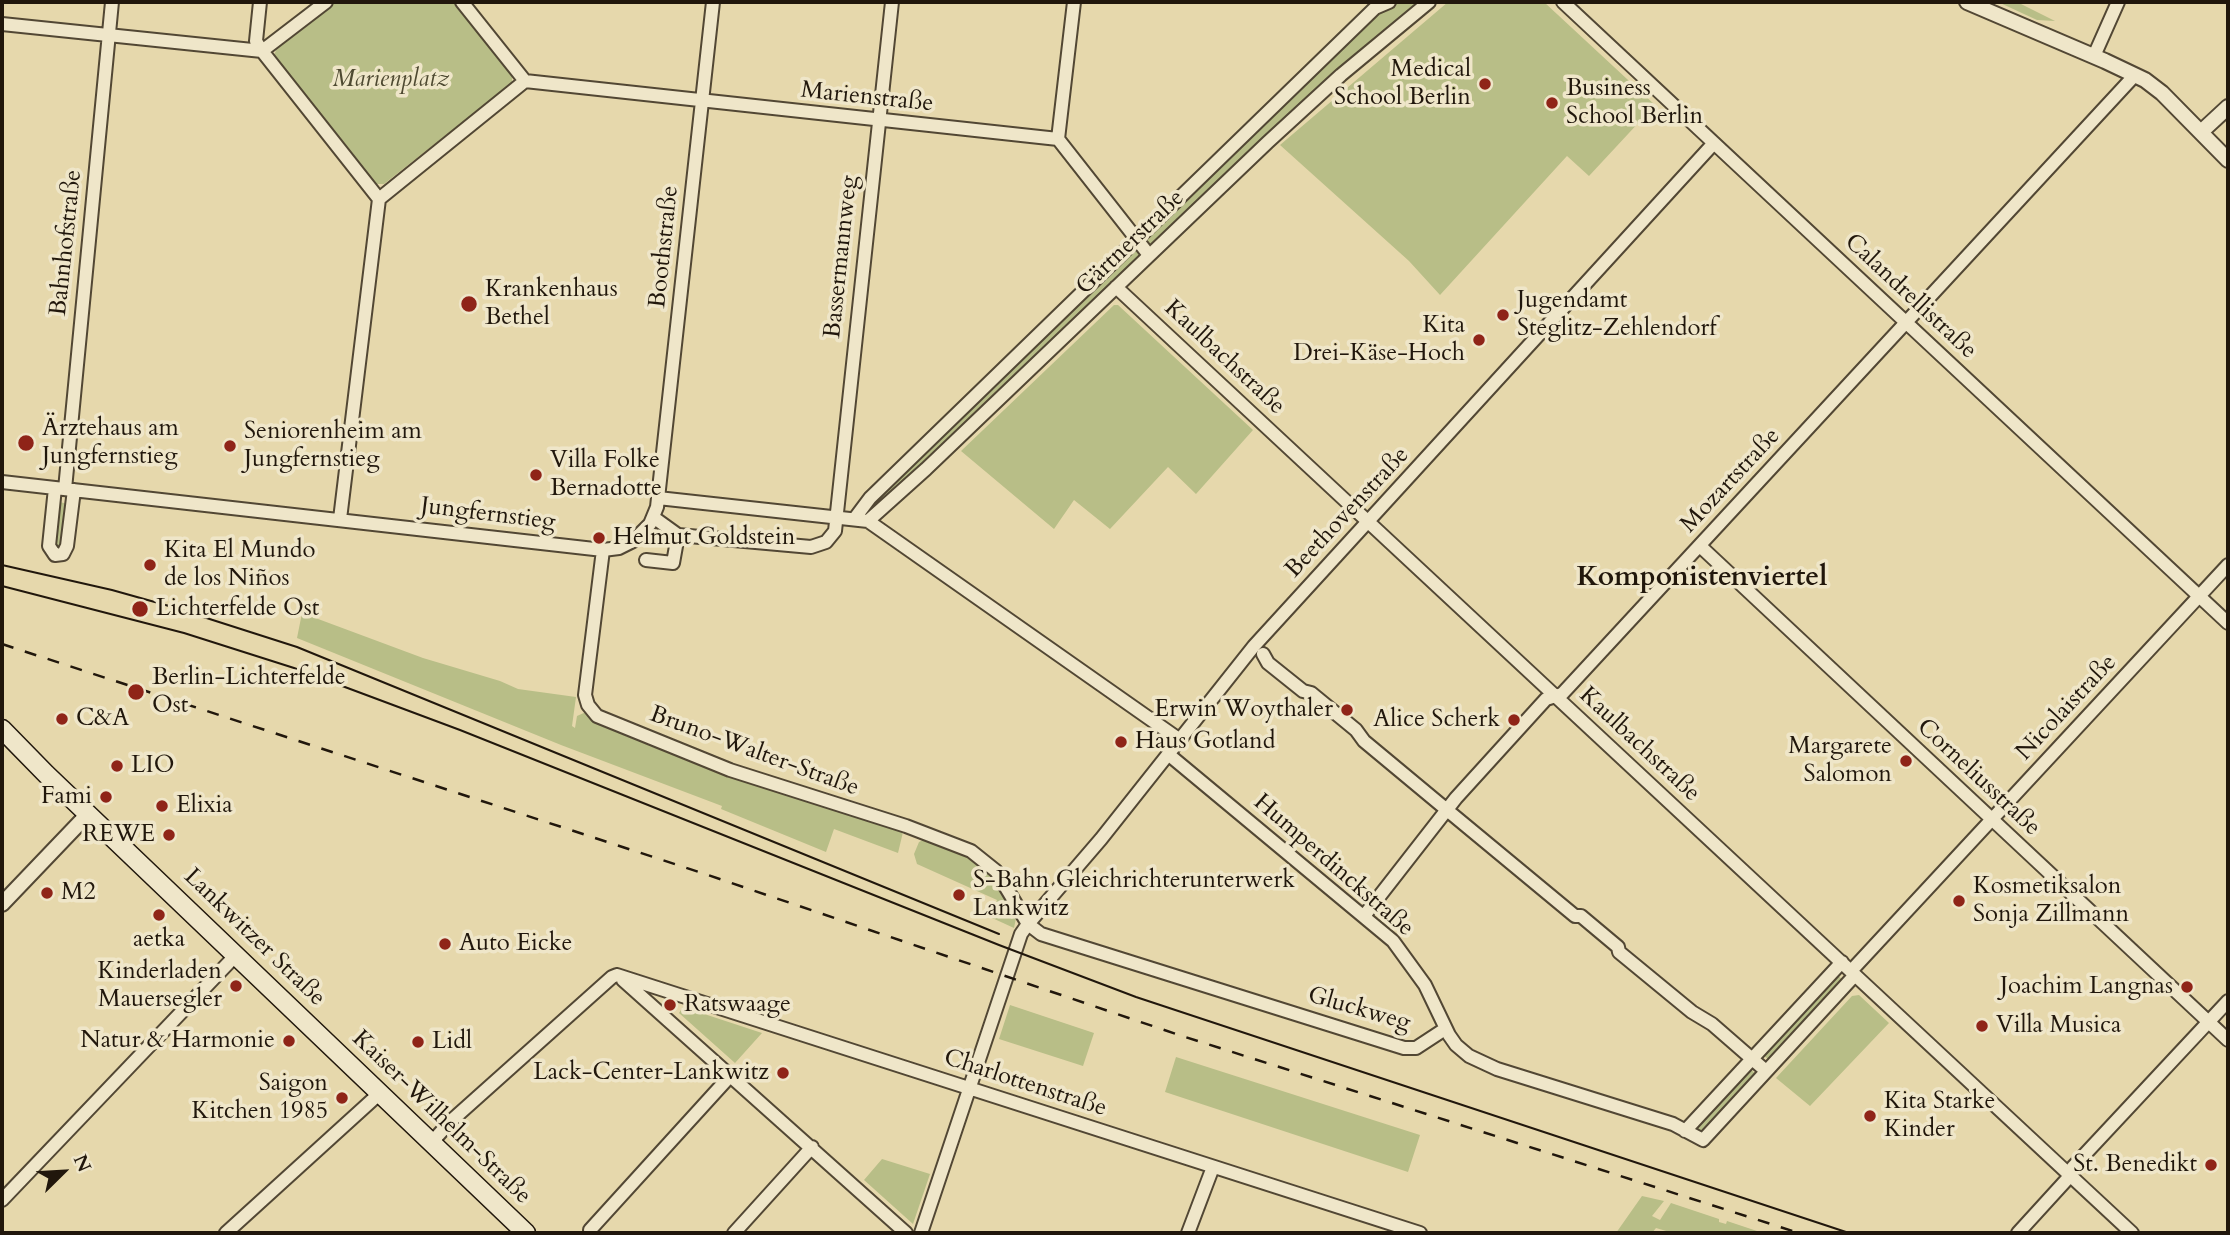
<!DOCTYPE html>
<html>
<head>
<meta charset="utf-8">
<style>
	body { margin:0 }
	#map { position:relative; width:2230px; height:1235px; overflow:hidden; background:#e6d8ac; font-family:Cardo,serif }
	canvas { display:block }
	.frame { position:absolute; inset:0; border:4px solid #21170c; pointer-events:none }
	.north { position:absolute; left:28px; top:1137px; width:70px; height:70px; -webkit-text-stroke:5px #efe6c9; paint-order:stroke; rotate:66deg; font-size:19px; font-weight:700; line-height:28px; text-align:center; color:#21170c }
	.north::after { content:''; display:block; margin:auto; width:24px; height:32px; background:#21170c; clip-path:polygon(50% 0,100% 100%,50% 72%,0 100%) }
</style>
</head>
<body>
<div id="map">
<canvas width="2230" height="1235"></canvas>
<div class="frame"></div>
<div class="north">N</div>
</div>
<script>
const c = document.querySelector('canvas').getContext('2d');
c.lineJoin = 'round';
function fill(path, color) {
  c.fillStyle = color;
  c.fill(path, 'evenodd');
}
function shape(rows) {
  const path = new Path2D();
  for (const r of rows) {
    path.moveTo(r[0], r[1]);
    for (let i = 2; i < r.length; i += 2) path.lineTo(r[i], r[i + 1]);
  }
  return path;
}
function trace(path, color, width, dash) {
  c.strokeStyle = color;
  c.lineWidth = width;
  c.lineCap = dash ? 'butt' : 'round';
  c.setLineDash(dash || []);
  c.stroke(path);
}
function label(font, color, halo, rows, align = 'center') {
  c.font = font + ' Cardo,serif';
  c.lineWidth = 7;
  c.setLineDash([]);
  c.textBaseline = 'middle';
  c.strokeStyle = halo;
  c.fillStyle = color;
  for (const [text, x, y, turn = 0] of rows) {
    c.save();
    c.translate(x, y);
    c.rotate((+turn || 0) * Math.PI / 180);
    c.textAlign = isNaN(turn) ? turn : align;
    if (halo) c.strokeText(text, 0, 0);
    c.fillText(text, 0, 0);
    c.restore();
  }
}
fill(shape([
	[335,2,454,2,512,74,512,83,384,184,376,184,274,55,277,48],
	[1398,2,1422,2,1151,245,1145,239,1382,10],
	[1448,2,1544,2,1655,105,1589,176,1567,156,1440,295,1409,261,1280,145],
	[1998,2,2017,2,2055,21,2037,20],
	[1136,248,1142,256,888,501,871,504],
	[1114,305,1118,305,1253,430,1196,494,1168,467,1110,529,1074,500,1054,529,961,451],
	[60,502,67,504,62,547,57,548,54,547,58,504],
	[302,613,423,658,500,681,518,689,576,697,572,726,575,728,577,716,586,712,593,720,747,781,903,832,898,853,834,829,826,852,721,809,722,806,561,745,297,638],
	[925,839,964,852,994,874,1017,913,1014,928,990,917,997,900,917,864,914,854,919,842],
	[1836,974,1843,980,1769,1060,1762,1054],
	[1859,995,1889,1023,1810,1106,1776,1078,1852,996],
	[1010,1005,1094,1033,1083,1066,999,1039],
	[683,1007,762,1033,735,1063,679,1013],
	[1176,1057,1420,1135,1408,1172,1165,1092],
	[1749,1068,1756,1074,1703,1131,1696,1130,1695,1128],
	[882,1159,930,1174,913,1224,864,1180],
	[1642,1196,1664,1201,1652,1216,1660,1220,1671,1203,1719,1219,1719,1222,1726,1224,1727,1221,1763,1233,1673,1233,1656,1228,1652,1233,1616,1233]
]), '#b8be87');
const minor = shape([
	[326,2,262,51,379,199],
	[462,2,525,81],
	[1563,2,2228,623],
	[2,24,262,51,256,41,260,2],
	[2094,56,2118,2],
	[525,81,1058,139],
	[1058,139,1149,255],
	[1058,139,1074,2],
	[379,199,525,81],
	[1116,287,2132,1233],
	[2,482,603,550,619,548,633,541,650,524,657,507,713,2],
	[55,488,49,546,55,555,63,554,67,546,74,490],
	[65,489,112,2],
	[658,498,868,521,1180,740],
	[653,517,678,535],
	[855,518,870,498,1136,240,1375,8,1389,2],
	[340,519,379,199],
	[868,521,926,469,1268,142,1341,75,1429,2],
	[1700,546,2228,1040],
	[603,550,585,695,588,705,597,716,730,770,906,826,971,851,996,871,1028,924,1041,934,1404,1048,1416,1048,1445,1029],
	[646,560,673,563,678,535,811,547,826,542,835,531,892,2],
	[1263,654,1268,663,1303,691,1311,693,1356,730,1364,741,1447,810,1575,916,1581,916,1618,947,1619,952,1692,1012,1712,1024,1766,1071],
	[1168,754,1393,941,1425,985,1449,1035,1456,1045,1469,1056,1497,1069,1673,1124,1703,1140,1855,975],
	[1364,916,1456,798,1546,699,1562,694,2135,75],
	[1851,971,2228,565],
	[617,975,1420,1233],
	[623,980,906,1233],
	[1685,1131,1842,962],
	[431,1143,451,1121,612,977,617,975],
	[2,1200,236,955],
	[590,1230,731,1075],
	[226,1233,380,1093],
	[734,1233,812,1147],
	[921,1233,1021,934,1028,924,1101,839,1254,646,1714,143],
	[1188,1233,1213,1167],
	[2018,1233,2070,1176,2073,1167,2228,1001]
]);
const tertiary = shape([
	[1967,2,2105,61,2145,80,2162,93,2228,160],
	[2201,132,2228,107],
	[2,904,88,814]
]);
const secondary = shape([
	[2,729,46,774,526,1233]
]);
trace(minor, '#524734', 16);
trace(tertiary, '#524734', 18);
trace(secondary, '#21170c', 21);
trace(minor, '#efe6c9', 12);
trace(tertiary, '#efe6c9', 14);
trace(secondary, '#efe6c9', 18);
trace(shape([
	[2,565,112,590,169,606,297,647,999,934],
	[2,586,184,633,294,668,460,730,999,945,1136,997,1849,1233]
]), '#21170c', 2);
trace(shape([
	[2,644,699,872,1176,1034,1799,1233]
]), '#21170c', 2.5, [12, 12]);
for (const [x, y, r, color] of [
	[1485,84,7,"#8f2418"],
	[1552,103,7,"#8f2418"],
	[469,304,9,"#8f2418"],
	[1503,315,7,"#8f2418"],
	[1479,340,7,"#8f2418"],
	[26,443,9,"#8f2418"],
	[230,446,7,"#8f2418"],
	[536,475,7,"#8f2418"],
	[599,538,7,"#8f2418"],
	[150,565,7,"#8f2418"],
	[140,609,9,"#8f2418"],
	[136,692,9,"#8f2418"],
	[1347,710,7,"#8f2418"],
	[62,719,7,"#8f2418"],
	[1514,720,7,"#8f2418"],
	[1121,742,7,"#8f2418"],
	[1906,761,7,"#8f2418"],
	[117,766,7,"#8f2418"],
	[106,797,7,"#8f2418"],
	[162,806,7,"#8f2418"],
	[169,835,7,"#8f2418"],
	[47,893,7,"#8f2418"],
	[959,895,7,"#8f2418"],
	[1959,901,7,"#8f2418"],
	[159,915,7,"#8f2418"],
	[445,944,7,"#8f2418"],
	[236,986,7,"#8f2418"],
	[2187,987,7,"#8f2418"],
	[670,1005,7,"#8f2418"],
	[1982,1026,7,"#8f2418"],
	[289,1041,7,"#8f2418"],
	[418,1042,7,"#8f2418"],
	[783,1073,7,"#8f2418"],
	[342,1098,7,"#8f2418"],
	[1870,1116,7,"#8f2418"],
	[2211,1165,7,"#8f2418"]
]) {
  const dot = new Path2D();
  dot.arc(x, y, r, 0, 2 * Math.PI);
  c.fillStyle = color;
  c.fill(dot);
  trace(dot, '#efe6c9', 2.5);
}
label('24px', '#21170c', '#efe6c9', [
	["Medical",1471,70,"right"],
	["School Berlin",1471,98,"right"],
	["Business",1566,89],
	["School Berlin",1566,117],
	["Krankenhaus",485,290],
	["Bethel",485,318],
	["Jugendamt",1517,301],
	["Steglitz-Zehlendorf",1517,329],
	["Kita",1465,326,"right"],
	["Drei-Käse-Hoch",1465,354,"right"],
	["Ärztehaus am",42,429],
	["Jungfernstieg",42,457],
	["Seniorenheim am",244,432],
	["Jungfernstieg",244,460],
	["Villa Folke",550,461],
	["Bernadotte",550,489],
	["Helmut Goldstein",613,538],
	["Kita El Mundo",164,551],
	["de los Niños",164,579],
	["Lichterfelde Ost",156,609],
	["Berlin-Lichterfelde",152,678],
	["Ost",152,706],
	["Erwin Woythaler",1333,710,"right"],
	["C&A",76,719],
	["Alice Scherk",1500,720,"right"],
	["Haus Gotland",1135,742],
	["Margarete",1892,747,"right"],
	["Salomon",1892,775,"right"],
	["LIO",131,766],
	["Fami",92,797,"right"],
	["Elixia",176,806],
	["REWE",155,835,"right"],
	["S-Bahn Gleichrichterunterwerk",973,881],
	["Lankwitz",973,909],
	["Kosmetiksalon",1973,887],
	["Sonja Zillmann",1973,915],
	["M2",61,893],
	["aetka",159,940,"center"],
	["Auto Eicke",459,944],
	["Kinderladen",222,972,"right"],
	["Mauersegler",222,1000,"right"],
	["Joachim Langnas",2173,987,"right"],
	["Ratswaage",684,1005],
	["Villa Musica",1996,1026],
	["Natur & Harmonie",275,1041,"right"],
	["Lidl",432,1042],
	["Lack-Center-Lankwitz",769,1073,"right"],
	["Saigon",328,1084,"right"],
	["Kitchen 1985",328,1112,"right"],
	["Kita Starke",1884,1102],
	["Kinder",1884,1130],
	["St. Benedikt",2197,1165,"right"]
], 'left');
label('italic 24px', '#4e4931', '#efe6c9', [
	["Marienplatz",391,80]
]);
label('24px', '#21170c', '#efe6c9', [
	["Marienstraße",867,98,6],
	["Bahnhofstraße",67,243,-84],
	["Gärtnerstraße",1131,243,-44],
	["Boothstraße",665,247,-84],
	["Bassermannweg",842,257,-84],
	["Calandrellistraße",1910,297,43],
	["Kaulbachstraße",1224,358,43],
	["Mozartstraße",1731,481,-47],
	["Beethovenstraße",1348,513,-47],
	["Jungfernstieg",488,515,7],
	["Nicolaistraße",2067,708,-47],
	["Kaulbachstraße",1639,745,43],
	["Bruno-Walter-Straße",754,752,20],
	["Corneliusstraße",1978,778,43],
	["Humperdinckstraße",1333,866,41],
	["Lankwitzer Straße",254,938,44],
	["Gluckweg",1359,1010,16],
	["Charlottenstraße",1025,1084,18],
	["Kaiser-Wilhelm-Straße",441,1118,44]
]);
label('bold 28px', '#21170c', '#efe6c9', [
	["Komponistenviertel",1702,579]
]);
</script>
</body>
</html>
